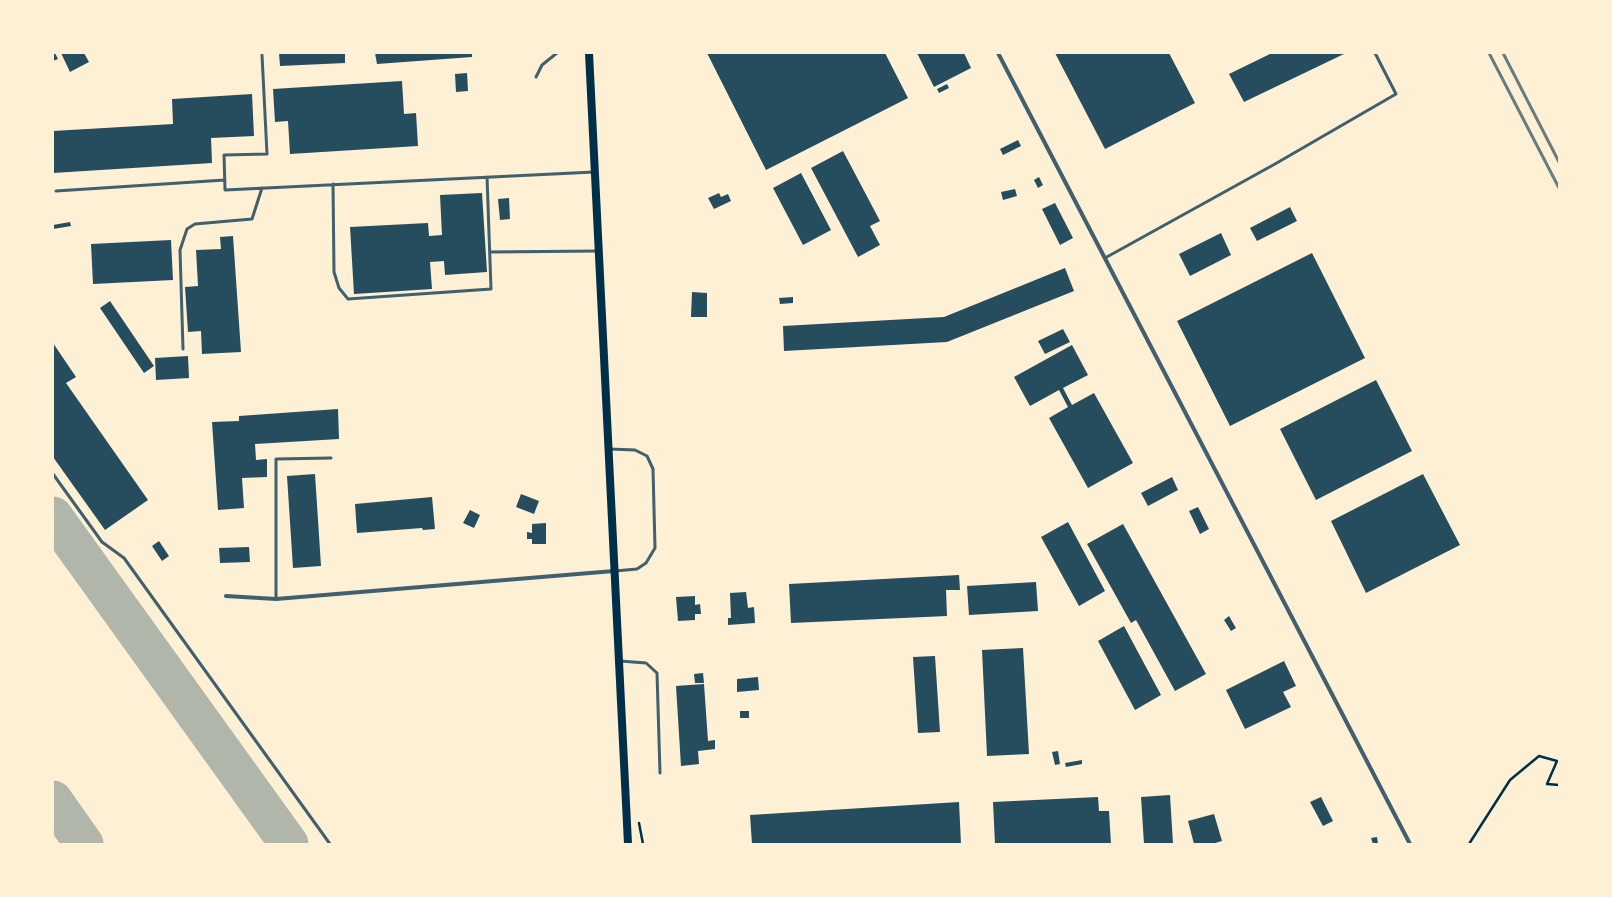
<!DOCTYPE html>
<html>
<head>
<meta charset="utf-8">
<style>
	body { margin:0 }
	#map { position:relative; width:1612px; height:897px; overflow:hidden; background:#fdf0d5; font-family:"Asap Condensed",sans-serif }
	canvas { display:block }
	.frame { position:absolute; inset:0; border:54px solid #fdf0d5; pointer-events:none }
</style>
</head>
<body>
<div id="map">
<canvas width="1612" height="897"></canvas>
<div class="frame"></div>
</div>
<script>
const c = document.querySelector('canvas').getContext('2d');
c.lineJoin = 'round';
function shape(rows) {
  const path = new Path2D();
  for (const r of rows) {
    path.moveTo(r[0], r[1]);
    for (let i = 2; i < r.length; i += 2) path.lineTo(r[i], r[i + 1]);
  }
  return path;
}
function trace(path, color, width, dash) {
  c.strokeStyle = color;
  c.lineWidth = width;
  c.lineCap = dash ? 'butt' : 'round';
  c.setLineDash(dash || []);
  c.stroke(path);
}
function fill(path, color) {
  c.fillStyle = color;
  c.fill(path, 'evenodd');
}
trace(shape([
	[53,516,289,844],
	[53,800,84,844]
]), '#b1b6ab', 39);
fill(shape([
	[53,53,55,53,58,59,53,61],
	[61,53,84,53,89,62,70,72],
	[279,53,345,53,345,63,280,66],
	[375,53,472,53,472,57,377,64],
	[707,53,885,53,908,98,766,170],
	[917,53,964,53,971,68,934,87],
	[1055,53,1169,53,1195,103,1105,149],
	[1272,53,1346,53,1244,102,1229,74],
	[467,73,468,91,456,92,455,74],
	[402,81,404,114,416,113,418,146,290,154,288,121,275,122,273,89],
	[947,84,949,88,939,93,937,89],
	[252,94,254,136,211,138,212,163,53,173,53,131,173,124,172,99],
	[1018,140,1021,146,1003,155,1000,149],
	[843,151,880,221,870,226,880,245,858,257,811,168],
	[801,173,831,230,803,245,773,188],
	[1039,177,1043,185,1038,188,1034,180],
	[1015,189,1017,196,1003,200,1001,192],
	[482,193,487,272,445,275,444,261,430,262,432,289,354,294,350,227,428,223,429,236,442,235,440,195],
	[719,193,721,197,728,194,731,201,714,209,708,198],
	[509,198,510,219,500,220,498,199],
	[1055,203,1073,238,1060,245,1042,209],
	[1290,207,1297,221,1257,241,1250,228],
	[70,222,71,226,53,229,53,225],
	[1221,233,1231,255,1190,276,1179,254],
	[233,236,241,352,202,354,201,331,188,332,185,287,198,286,196,250,221,249,220,237],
	[171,240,173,280,93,284,91,244],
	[1312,253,1365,358,1230,426,1177,321],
	[1065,268,1074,291,947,342,784,351,783,326,944,317],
	[692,292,707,293,707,317,691,317],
	[793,297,793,303,780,304,779,298],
	[110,301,154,366,144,373,100,308],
	[1063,329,1070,342,1045,354,1038,341],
	[53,343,76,377,66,383,148,500,105,530,53,457],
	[1072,345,1088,375,1063,388,1072,405,1094,393,1133,463,1088,488,1049,418,1068,407,1059,390,1030,406,1014,377],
	[188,356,189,378,156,380,155,358],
	[1376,380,1412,451,1316,500,1280,429],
	[338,409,339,439,255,444,256,460,267,459,267,477,242,478,244,508,218,510,212,422,239,421,239,416],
	[315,474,321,566,293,568,287,476],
	[1423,474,1460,545,1366,593,1331,521],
	[1172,477,1178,490,1148,506,1141,493],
	[521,494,539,501,534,514,516,507],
	[432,497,435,529,423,530,422,528,357,533,355,504],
	[1198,507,1209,529,1200,534,1189,511],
	[470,510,480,515,474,528,463,523],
	[1068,522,1105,591,1079,606,1041,537],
	[546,523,546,544,532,544,532,539,527,539,527,532,532,533,532,524],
	[1123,524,1206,674,1175,691,1136,620,1131,623,1087,544],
	[159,541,169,556,162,561,152,546],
	[249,547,250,562,220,563,219,548],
	[959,575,960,590,946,590,947,616,791,623,789,584],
	[1036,582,1038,611,969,615,967,586],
	[746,592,748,608,754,607,755,623,728,625,728,618,731,618,730,593],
	[695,596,695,605,700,604,701,614,695,614,695,620,678,621,676,597],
	[1229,616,1236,628,1231,631,1224,620],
	[1124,626,1161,695,1135,710,1098,641],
	[1023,648,1029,754,987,756,982,650],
	[935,656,940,732,918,733,913,657],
	[1284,661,1296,686,1283,692,1291,707,1245,729,1226,690],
	[703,673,704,683,695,683,694,674],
	[758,677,759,690,737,692,737,679],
	[704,684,708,741,715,740,715,749,698,751,699,764,681,766,676,686],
	[740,711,749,711,749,718,740,718],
	[1058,751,1060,764,1055,765,1052,752],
	[1082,760,1082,764,1066,767,1065,763],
	[1170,795,1173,844,1144,844,1141,797],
	[1098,797,1099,811,1109,811,1111,844,995,844,993,802],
	[1321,797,1333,821,1323,826,1310,802],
	[959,802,961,844,752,844,750,815],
	[1214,814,1222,841,1212,844,1194,844,1188,821],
	[1377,837,1378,844,1373,844,1371,838]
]), '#264d5e');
trace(shape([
	[639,823,643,844],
	[1469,844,1510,780,1539,756,1557,761,1547,784,1559,785]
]), '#003049', 2.5);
trace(shape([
	[262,55,267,154,224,155,225,190,594,172],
	[536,77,542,65,557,53],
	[333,184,334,272,339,288,348,299,491,289,487,177],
	[56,191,225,180],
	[490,252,598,251],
	[1105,258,1275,164,1396,94,1375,53],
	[183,349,180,250,187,229,195,224,252,219,262,188],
	[609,449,635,450,647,456,653,469,655,548,646,563,637,569,615,571],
	[53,474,102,542,124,558,330,844],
	[276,599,276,459,331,458],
	[620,661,646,663,657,673,660,773]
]), '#3f606c', 3);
trace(shape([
	[998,53,1410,844],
	[226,596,276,599,614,571]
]), '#3f606c', 4);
trace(shape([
	[589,53,628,844]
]), '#003049', 8);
trace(shape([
	[1489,53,1559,188],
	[1503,53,1559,162]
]), '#657d81', 3);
</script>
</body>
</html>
